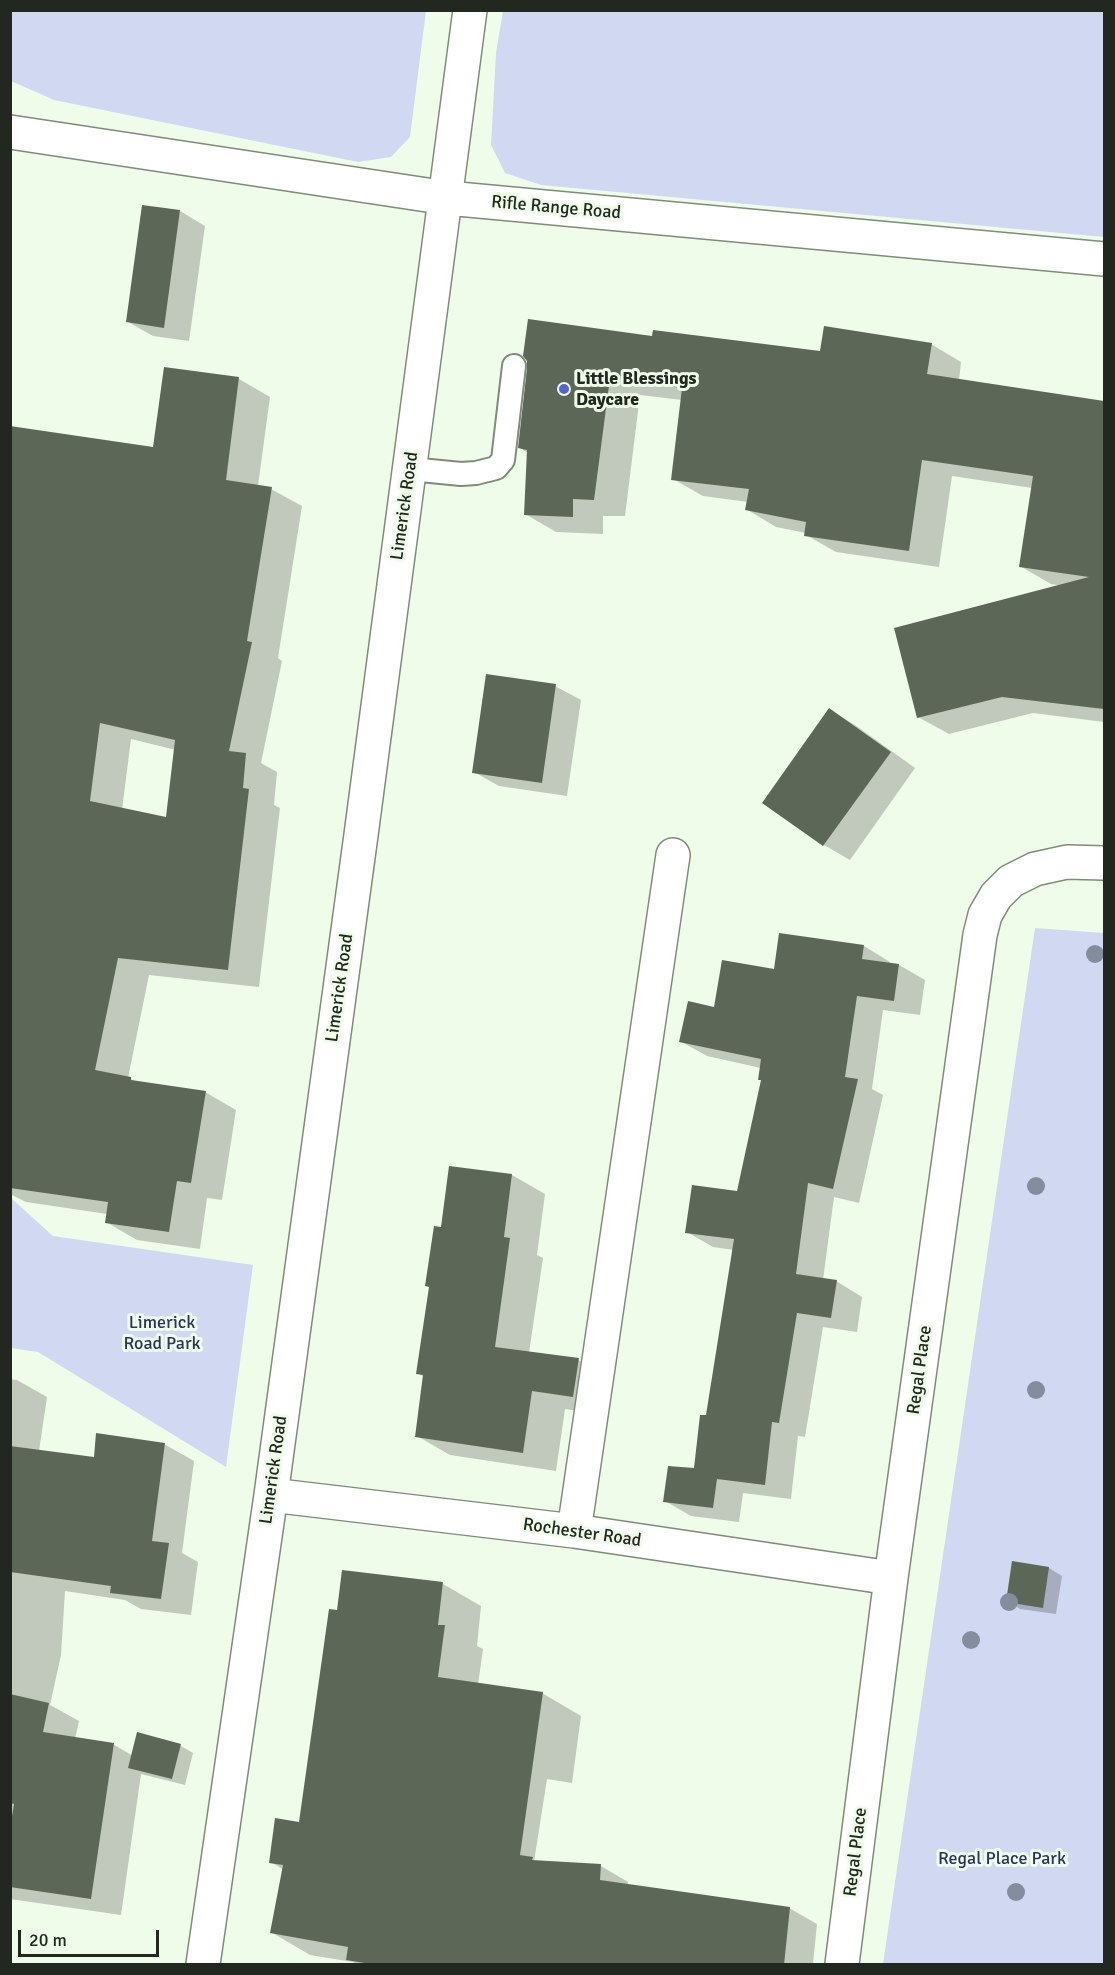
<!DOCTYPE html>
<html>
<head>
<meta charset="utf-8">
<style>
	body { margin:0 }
	#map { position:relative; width:1115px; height:1975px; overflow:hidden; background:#f0fcea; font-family:Signika,sans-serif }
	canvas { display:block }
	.frame { position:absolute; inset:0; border:12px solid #222720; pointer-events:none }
	.scale { position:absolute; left:18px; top:1930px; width:141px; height:27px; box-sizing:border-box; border:3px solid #222720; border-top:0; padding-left:8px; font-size:18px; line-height:21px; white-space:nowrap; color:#222720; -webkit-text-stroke:4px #f0fcea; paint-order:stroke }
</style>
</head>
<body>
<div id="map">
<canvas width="1115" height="1975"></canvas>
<div class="frame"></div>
<div class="scale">20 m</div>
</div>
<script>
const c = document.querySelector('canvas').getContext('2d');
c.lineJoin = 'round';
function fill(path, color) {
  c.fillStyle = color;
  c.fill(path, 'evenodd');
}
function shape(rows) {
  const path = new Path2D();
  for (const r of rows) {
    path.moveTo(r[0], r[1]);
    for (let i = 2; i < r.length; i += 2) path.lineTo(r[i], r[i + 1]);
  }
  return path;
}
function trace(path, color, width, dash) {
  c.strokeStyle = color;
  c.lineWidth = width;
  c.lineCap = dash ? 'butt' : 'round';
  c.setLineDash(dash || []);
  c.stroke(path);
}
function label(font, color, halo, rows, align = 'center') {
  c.font = font + ' Signika,sans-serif';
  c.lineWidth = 6;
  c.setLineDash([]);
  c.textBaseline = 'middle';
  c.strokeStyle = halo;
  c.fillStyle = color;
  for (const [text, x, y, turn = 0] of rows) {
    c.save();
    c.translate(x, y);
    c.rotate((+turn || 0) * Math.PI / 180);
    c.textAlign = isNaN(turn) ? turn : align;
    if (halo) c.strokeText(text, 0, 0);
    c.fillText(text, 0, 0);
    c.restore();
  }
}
fill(shape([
	[11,10,426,11,410,137,391,157,358,162,54,100,11,81],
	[503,11,1104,11,1104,237,541,185,505,173,491,145,496,53],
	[1035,928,1104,933,1104,1964,883,1964],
	[11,1198,53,1236,253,1265,226,1467,38,1352,11,1348]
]), '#d1d8f1');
fill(shape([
	[180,211,205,226,189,341,153,336,128,322],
	[653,337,821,352,931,344,961,362,959,380,1104,403,1104,722,1033,713,949,734,918,717,1063,586,1051,584,1020,566,1032,488,952,476,939,567,836,552,806,535,806,533,776,527,746,509,748,502,703,496,673,479,682,400,640,395,625,516,603,516,603,534,556,532,525,514,528,453,520,448],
	[165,369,239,379,270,397,258,486,271,489,302,506,278,658,282,661,261,763,277,772,274,805,280,808,259,987,149,975,128,1078,137,1082,205,1092,236,1110,222,1200,207,1198,200,1249,137,1240,106,1222,107,1214,26,1202,10,1194,10,428,154,449],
	[131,739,176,750,168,819,122,810],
	[555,686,581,700,567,796,499,786,474,772],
	[830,710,855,725,915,768,850,860,824,845,764,803],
	[864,946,890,962,889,964,899,965,925,980,920,1015,883,1010,872,1089,883,1095,859,1203,834,1197,823,1280,836,1281,862,1297,857,1332,823,1327,805,1437,798,1436,791,1499,743,1493,739,1522,691,1516,665,1501,695,1470,707,1417,734,1250,713,1247,687,1232,738,1192,762,1080,761,1068,707,1056,680,1041,716,1009,775,970],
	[512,1175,545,1194,537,1255,543,1258,529,1353,578,1360,611,1379,606,1415,565,1409,556,1471,450,1455,417,1436,424,1377,418,1373,442,1229],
	[10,1379,17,1380,47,1397,39,1451,95,1459,164,1444,194,1461,182,1553,198,1562,191,1615,141,1609,125,1600,65,1591,61,1655,50,1705,79,1721,75,1739,113,1744,133,1756,181,1746,193,1753,185,1785,141,1774,121,1915,10,1899],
	[1013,1563,1049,1568,1062,1576,1056,1614,1020,1609,1008,1601],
	[443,1584,481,1606,477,1646,483,1649,478,1685,542,1693,581,1716,572,1783,547,1779,518,1964,356,1964,353,1962,310,1955,271,1932,284,1870,271,1862,300,1823,339,1612],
	[601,1866,628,1882,628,1885,789,1908,817,1924,813,1964,547,1964]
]), '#0003');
fill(shape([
	[142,205,180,210,164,328,126,322],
	[528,319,652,336,653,330,820,351,824,326,932,343,927,374,1104,401,1104,709,1002,697,917,718,894,628,1089,577,1019,567,1033,476,922,460,909,551,804,536,806,522,745,510,749,489,671,480,682,388,610,378,594,500,573,499,573,517,524,515,527,450,518,448,527,368,527,361,523,356],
	[164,367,239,377,226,480,272,487,247,641,252,642,229,751,246,753,243,788,249,789,228,970,118,958,95,1070,131,1077,131,1080,206,1091,191,1183,177,1181,169,1232,105,1223,108,1202,10,1188,10,426,153,447],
	[100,723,175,740,166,817,90,801],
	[486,674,556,684,542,783,472,773],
	[829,708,891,752,823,846,762,803],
	[779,933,864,945,862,959,899,964,894,1001,857,996,845,1077,858,1079,833,1189,808,1183,796,1274,837,1280,831,1318,797,1313,779,1423,772,1422,765,1485,717,1479,713,1508,663,1502,668,1466,694,1468,700,1415,706,1415,734,1239,685,1233,692,1185,737,1191,761,1080,758,1080,761,1059,679,1042,688,1001,714,1007,722,960,774,969],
	[449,1166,512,1174,504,1237,510,1238,495,1347,579,1358,573,1397,532,1391,523,1453,415,1437,423,1375,416,1374,429,1287,425,1286,434,1226,441,1227],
	[96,1433,165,1443,152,1541,169,1543,161,1599,110,1593,111,1586,10,1572,10,1446,94,1457],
	[1012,1561,1049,1567,1043,1608,1006,1602],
	[342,1570,443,1582,438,1625,445,1625,438,1677,543,1692,520,1855,533,1857,532,1860,601,1864,600,1880,790,1907,784,1965,377,1965,346,1960,348,1947,270,1933,283,1865,269,1863,275,1818,299,1822,329,1609,337,1610],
	[10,1694,49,1703,43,1732,114,1743,91,1899,10,1887,10,1828,14,1804,10,1803],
	[137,1732,181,1744,172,1779,128,1768]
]), '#5d6757');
const lane = shape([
	[410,469,461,474,476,473,496,468,503,460,514,366]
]);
const street = shape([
	[10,132,447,198,1104,259],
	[271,1495,574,1531,891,1578],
	[574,1531,673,855],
	[203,1964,271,1495,361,835,470,10],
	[842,1964,891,1578,980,935,985,915,996,896,1011,881,1035,869,1067,862,1104,863]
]);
trace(lane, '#808b7a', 26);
trace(street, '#808b7a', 36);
trace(lane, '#fff', 22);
trace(street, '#fff', 33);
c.fillStyle = '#838d9d';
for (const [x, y] of [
	[1095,954],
	[1036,1186],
	[1036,1390],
	[1009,1602],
	[971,1640],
	[1016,1892]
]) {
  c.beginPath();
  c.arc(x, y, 9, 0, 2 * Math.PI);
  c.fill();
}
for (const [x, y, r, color] of [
	[564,389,6,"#5262d8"]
]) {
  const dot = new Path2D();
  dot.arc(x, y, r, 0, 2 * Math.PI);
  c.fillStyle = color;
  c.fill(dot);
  trace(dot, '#f0fcea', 2);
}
label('18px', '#222720', '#f0fcea', [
	["Rifle Range Road",556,208,5],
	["Limerick Road",405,506,-82],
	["Limerick Road",340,988,-82],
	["Regal Place",920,1370,-82],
	["Limerick Road",274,1470,-82],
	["Rochester Road",582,1533,8],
	["Regal Place",856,1852,-83]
]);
label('bold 18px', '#222720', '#f0fcea', [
	["Little Blessings",576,379],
	["Daycare",576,400]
], 'left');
label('18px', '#2a325e', '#f0fcea', [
	["Limerick",162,1323],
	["Road Park",162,1344],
	["Regal Place Park",1002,1859]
]);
</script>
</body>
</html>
